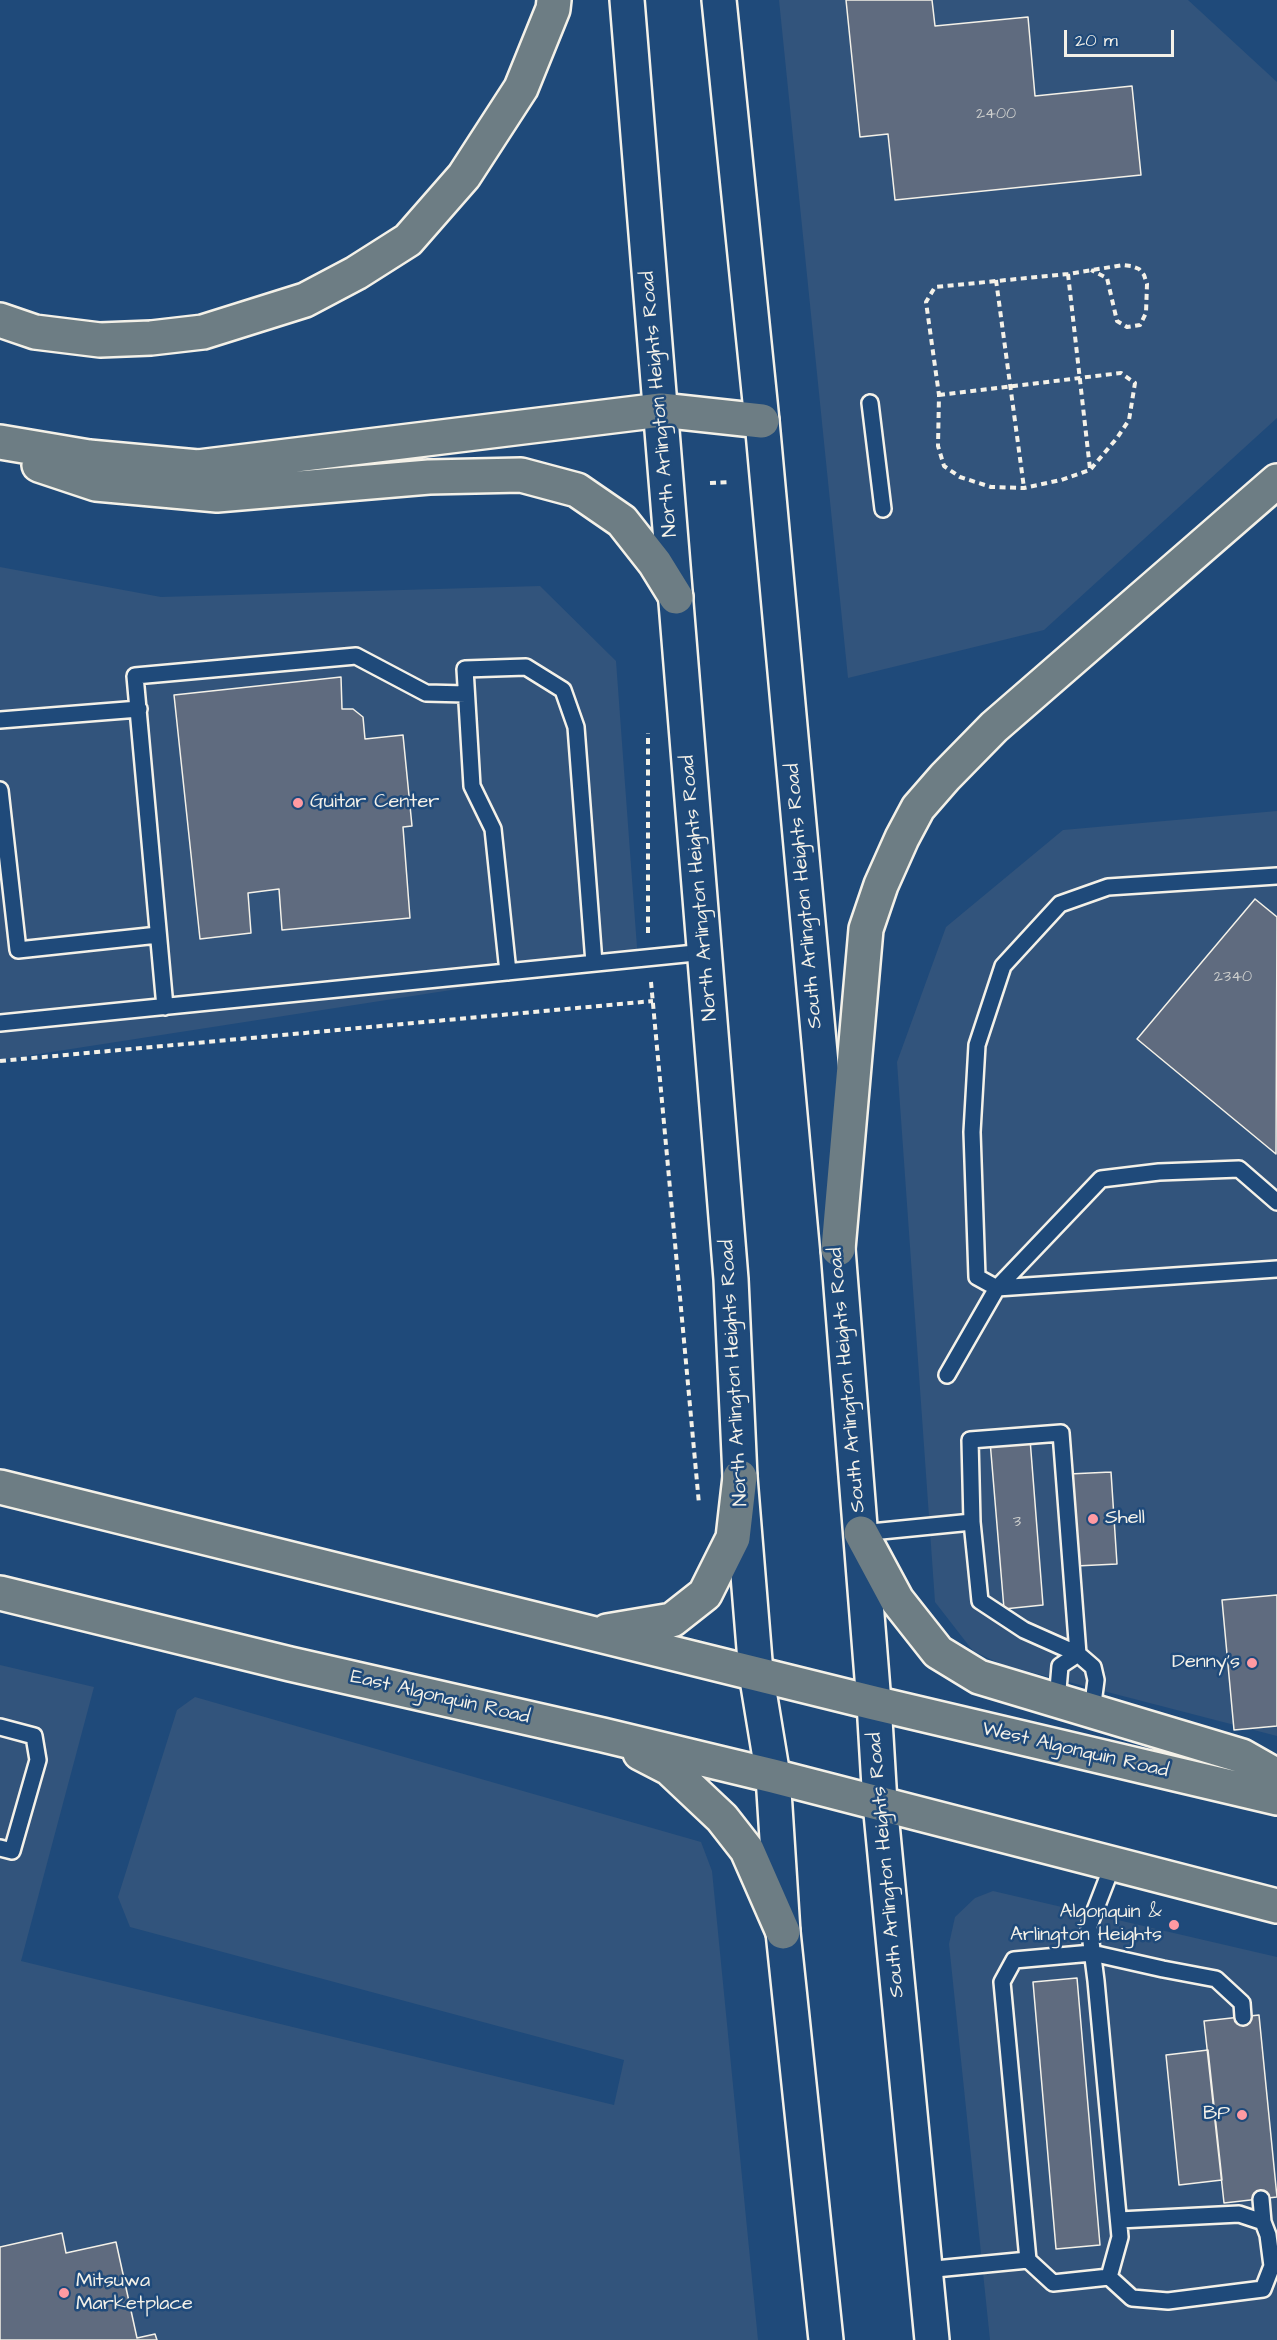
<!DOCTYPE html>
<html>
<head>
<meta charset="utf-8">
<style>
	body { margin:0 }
	#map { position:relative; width:1277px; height:2340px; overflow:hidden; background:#1f4a7a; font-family:"Architects Daughter",sans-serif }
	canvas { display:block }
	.scale { position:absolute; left:1064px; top:30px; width:110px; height:27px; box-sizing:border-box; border:3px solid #f4f1e8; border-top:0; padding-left:8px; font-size:18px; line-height:21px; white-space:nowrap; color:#f4f1e8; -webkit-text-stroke:4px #1f4a7a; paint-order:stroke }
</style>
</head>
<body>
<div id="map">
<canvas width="1277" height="2340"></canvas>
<div class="scale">20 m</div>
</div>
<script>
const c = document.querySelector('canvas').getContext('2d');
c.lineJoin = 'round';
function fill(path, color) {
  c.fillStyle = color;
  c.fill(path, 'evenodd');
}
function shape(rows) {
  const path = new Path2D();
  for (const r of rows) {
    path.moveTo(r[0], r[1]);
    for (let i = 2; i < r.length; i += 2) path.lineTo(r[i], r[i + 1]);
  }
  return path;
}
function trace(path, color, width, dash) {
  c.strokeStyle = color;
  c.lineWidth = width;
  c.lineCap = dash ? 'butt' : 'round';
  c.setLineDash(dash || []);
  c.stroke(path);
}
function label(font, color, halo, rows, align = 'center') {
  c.font = font + ' "Architects Daughter",sans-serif';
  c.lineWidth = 5;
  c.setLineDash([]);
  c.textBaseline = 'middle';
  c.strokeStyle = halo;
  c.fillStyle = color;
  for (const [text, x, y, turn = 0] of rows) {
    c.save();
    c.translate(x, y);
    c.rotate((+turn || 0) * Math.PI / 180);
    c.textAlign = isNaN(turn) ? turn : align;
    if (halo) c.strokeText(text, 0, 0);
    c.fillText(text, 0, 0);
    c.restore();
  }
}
fill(shape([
	[779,0,1188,0,1277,82,1277,418,1044,630,848,678],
	[0,567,161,597,540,586,616,661,638,961,0,1060],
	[1277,811,1277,1736,1003,1665,973,1651,935,1602,897,1062,946,927,1063,830],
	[0,1665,94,1687,21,1961,614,2105,624,2060,130,1927,118,1897,177,1710,195,1697,701,1842,712,1871,758,2340,0,2340],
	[993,1891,1277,1957,1277,2340,990,2340,949,1944,955,1917,975,1898]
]), '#32547c');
const building = shape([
	[846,0,932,0,935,26,1028,17,1035,96,1132,86,1141,175,895,200,888,134,860,137,846,0],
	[341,677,342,709,353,709,363,717,365,739,403,735,412,826,403,827,410,918,282,930,279,889,248,893,251,933,200,939,174,695,341,677],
	[1255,899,1277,917,1276,1154,1137,1039,1255,899],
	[1030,1439,1043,1605,1004,1609,990,1441,1030,1439],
	[1111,1472,1117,1564,1076,1566,1069,1474,1111,1472],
	[1277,1595,1277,1726,1234,1730,1222,1600,1277,1595],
	[1077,1978,1100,2245,1056,2249,1033,1982,1077,1978],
	[1259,2015,1277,2197,1224,2203,1204,2021,1259,2015],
	[1208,2050,1222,2180,1179,2185,1166,2055,1208,2050],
	[62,2233,66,2253,116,2242,137,2338,155,2334,157,2340,0,2340,0,2247,62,2233]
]);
fill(building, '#5f6b7f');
trace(building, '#f4f1e8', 1.5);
const lane = shape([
	[870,403,883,509],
	[0,720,139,709],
	[0,790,18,950,158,935],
	[1277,876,1108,887,1060,904,1003,966,977,1045,972,1132,977,1277,997,1288,1277,1269],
	[508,972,493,829,472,786,465,669,526,667,563,690,576,727,594,963],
	[165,1007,135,676,356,656,426,693,466,694],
	[0,1023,705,952],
	[947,1375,997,1288,1101,1179,1159,1172,1239,1169,1277,1202],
	[972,1522,970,1440,1061,1433,1078,1654],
	[861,1533,972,1522,980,1601,1024,1630,1078,1654,1093,1667,1096,1680,1092,1711],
	[1057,1701,1060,1666,1078,1654],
	[0,1727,34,1736,38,1760,12,1851,0,1848],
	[1261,2199,1263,2222],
	[1028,2260,1002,1982,1014,1960,1092,1953,1163,1969,1216,1979,1242,2003,1243,2017],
	[925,2270,1028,2260,1053,2283,1109,2277,1120,2237,1096,1981,1089,1926,1113,1864],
	[1109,2277,1132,2298,1168,2301,1263,2289,1272,2266,1268,2235,1263,2222,1239,2214,1119,2220]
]);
const secondary = shape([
	[627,0,731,1279,740,1477,756,1673,773,1776,783,1932,826,2340],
	[719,0,762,421,838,1249,874,1703,880,1803,932,2340]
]);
const primary = shape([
	[0,1487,874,1703,1277,1798],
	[861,1533,897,1600,938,1652,979,1677,1242,1756,1277,1776],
	[0,1593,290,1664,603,1735,773,1776,1277,1906],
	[607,1631,672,1620,705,1594,733,1538,740,1477],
	[640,1753,669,1768,722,1818,747,1850,783,1932]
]);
const highway = shape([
	[0,320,35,332,100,340,151,338,203,332,305,300,356,273,408,240,464,176,521,88,553,9,554,0],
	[0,442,89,457,198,467,661,410,762,421],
	[39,465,96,484,217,495,429,477,521,475,577,490,622,521,655,563,676,597],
	[838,1249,866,929,881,885,902,838,918,808,945,777,994,727,1277,481]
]);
trace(lane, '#f4f1e8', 20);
trace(secondary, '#f4f1e8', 38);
trace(primary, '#f4f1e8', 38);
trace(highway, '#f4f1e8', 38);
trace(shape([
	[1068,274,1090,469],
	[996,280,1024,488],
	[939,395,1121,373,1135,383,1129,420,1117,438,1090,470,1061,480,1024,488,991,487,960,477,944,466,938,446,939,395,926,302,935,287,1068,274,1123,265,1131,266,1139,269,1144,275,1147,284,1146,313,1140,325,1127,327,1117,321,1107,278,1091,270],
	[710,483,731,482],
	[648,933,648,733],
	[651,982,699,1504],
	[0,1061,653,1001]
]), '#f4f1e8', 4, [6, 4.5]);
trace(lane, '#1f4a7a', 15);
trace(secondary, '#1f4a7a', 33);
trace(primary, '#6d7d84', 33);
trace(highway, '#6d7d84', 33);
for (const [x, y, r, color] of [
	[298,803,6,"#ff9aa2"],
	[1093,1519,6,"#ff9aa2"],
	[1252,1663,6,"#ff9aa2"],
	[1174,1925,6,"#ff9aa2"],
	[1242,2115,6,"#ff9aa2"],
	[64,2293,6,"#ff9aa2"]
]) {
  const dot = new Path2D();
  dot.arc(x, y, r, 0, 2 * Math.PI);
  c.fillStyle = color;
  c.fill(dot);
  trace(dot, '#1f4a7a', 2);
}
label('16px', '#cfd0ce', null, [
	["2400",996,115],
	["2340",1233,978],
	["3",1017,1523]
]);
label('20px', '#f4f1e8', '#1f4a7a', [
	["North Arlington Heights Road",660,404,-95],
	["North Arlington Heights Road",700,888,-95],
	["South Arlington Heights Road",805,896,-95],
	["North Arlington Heights Road",735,1373,-93],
	["South Arlington Heights Road",848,1380,-95],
	["East Algonquin Road",440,1698,13],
	["West Algonquin Road",1075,1751,13],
	["South Arlington Heights Road",887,1865,-95]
]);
label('20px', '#f4f1e8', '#1f4a7a', [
	["Guitar Center",310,803],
	["Shell",1105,1519],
	["Denny's",1240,1663,"right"],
	["Algonquin &",1162,1913,"right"],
	["Arlington Heights",1162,1936,"right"],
	["BP",1230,2115,"right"],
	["Mitsuwa",76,2282],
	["Marketplace",76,2305]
], 'left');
</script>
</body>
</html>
